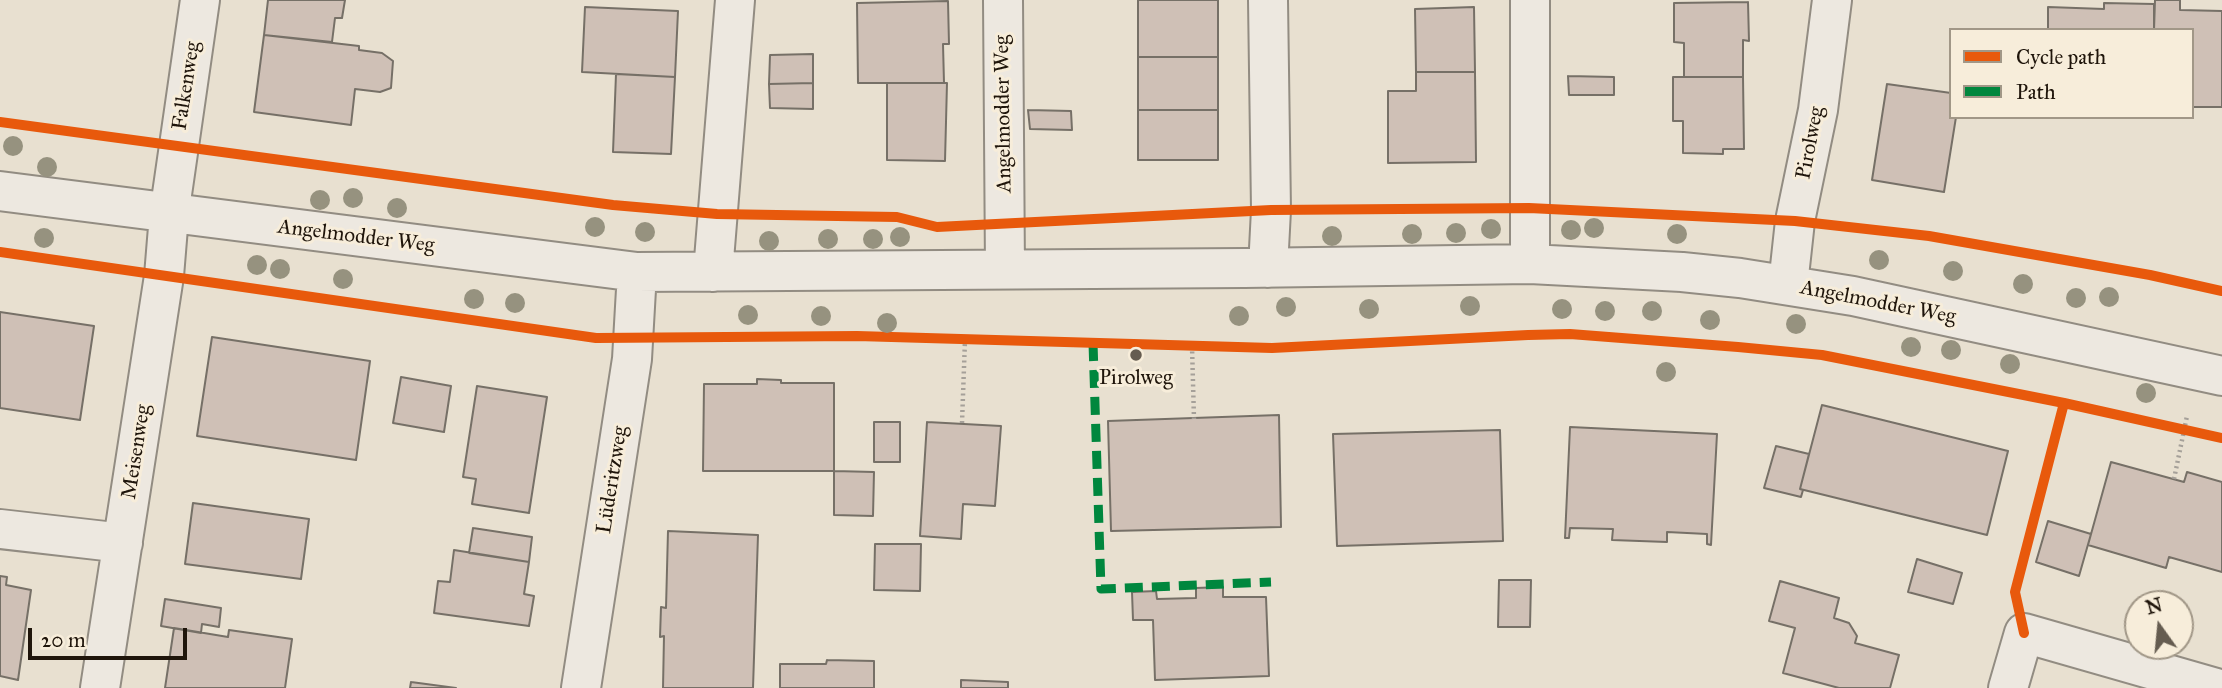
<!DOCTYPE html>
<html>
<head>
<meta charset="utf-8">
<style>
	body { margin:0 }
	#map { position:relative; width:2222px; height:688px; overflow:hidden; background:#e8e0d0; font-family:"IM FELL Great Primer",serif }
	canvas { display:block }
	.legend { position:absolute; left:1949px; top:28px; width:245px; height:91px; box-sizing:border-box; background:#f7edda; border:2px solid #a19787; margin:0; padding:9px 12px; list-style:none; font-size:21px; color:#1f150b }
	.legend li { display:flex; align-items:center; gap:14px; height:35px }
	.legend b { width:35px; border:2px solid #a19787 }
	.north { position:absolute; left:2124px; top:590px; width:70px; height:70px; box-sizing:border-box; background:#f7edda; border:2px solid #a19787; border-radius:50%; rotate:345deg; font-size:19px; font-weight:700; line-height:28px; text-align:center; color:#1f150b }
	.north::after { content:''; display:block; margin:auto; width:24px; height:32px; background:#655c50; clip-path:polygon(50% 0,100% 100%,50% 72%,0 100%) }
	.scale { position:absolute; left:28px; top:628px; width:159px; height:32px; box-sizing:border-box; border:4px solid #1f150b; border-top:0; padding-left:9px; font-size:21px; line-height:24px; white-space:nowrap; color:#1f150b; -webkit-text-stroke:5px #f7edda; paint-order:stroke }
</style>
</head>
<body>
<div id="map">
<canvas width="2222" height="688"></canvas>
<ul class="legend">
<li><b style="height:9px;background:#e8590c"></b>Cycle path</li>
<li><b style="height:9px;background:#00873e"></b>Path</li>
</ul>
<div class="north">N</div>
<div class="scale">20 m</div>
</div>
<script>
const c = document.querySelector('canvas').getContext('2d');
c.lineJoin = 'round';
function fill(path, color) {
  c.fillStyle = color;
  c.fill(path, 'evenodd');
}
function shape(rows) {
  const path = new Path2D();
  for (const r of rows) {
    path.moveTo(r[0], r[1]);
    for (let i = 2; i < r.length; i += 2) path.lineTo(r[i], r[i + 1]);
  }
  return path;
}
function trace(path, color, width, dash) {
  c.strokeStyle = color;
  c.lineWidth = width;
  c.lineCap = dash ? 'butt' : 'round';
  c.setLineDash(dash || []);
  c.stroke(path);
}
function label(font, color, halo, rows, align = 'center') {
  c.font = font + ' "IM FELL Great Primer",serif';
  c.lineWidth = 6;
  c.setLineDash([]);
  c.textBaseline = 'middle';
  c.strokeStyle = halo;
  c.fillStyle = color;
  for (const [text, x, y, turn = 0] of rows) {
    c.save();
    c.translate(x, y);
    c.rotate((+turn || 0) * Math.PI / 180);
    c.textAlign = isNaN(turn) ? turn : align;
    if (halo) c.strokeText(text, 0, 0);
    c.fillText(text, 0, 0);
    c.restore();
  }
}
const building = shape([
	[268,0,345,0,342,18,335,18,332,42,264,35,268,0],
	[1138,0,1218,0,1218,57,1138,57,1138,0],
	[2155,0,2180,0,2180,10,2222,11,2222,107,2192,107,2192,30,2154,30,2155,0],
	[948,1,949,44,943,44,944,83,858,83,857,3,948,1],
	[1748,2,1749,41,1743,40,1743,77,1684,77,1684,43,1674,42,1674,3,1748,2],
	[2104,3,2154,4,2154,30,2048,30,2048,7,2104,9,2104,3],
	[585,7,678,11,675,77,582,72,585,7],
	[1474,7,1475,72,1416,72,1415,9,1474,7],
	[264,35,359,46,359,50,382,53,393,61,391,88,380,92,355,89,351,125,254,112,264,35],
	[813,54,813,83,769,84,770,55,813,54],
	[1138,57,1218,57,1218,110,1138,110,1138,57],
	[1416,72,1475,72,1476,162,1388,163,1388,91,1416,91,1416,72],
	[616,74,675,77,671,154,613,152,616,74],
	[1568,76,1614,77,1614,95,1569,95,1568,76],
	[1673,77,1743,77,1744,149,1723,149,1723,154,1683,153,1683,121,1673,121,1673,77],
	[813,83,813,109,770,108,769,84,813,83],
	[887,83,947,83,945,161,887,160,887,83],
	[1887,84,1951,93,1951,117,1956,117,1944,192,1872,180,1887,84],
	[1028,110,1071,111,1072,130,1030,129,1028,110],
	[1138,110,1218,110,1218,160,1138,160,1138,110],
	[0,312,94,326,80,420,0,408,0,312],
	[212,337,370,361,356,460,197,436,212,337],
	[401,377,451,386,444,432,393,423,401,377],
	[757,379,781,380,781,383,834,383,834,471,703,471,704,384,757,384,757,379],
	[477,386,547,397,529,513,472,504,476,479,463,477,477,386],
	[1822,405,2008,451,1987,535,1800,489,1822,405],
	[1279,415,1281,527,1111,531,1108,421,1279,415],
	[874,422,900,422,900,462,874,462,874,422],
	[927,422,1001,426,995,506,963,504,961,539,920,536,927,422],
	[1570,427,1717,434,1711,545,1707,544,1707,534,1667,532,1667,542,1612,540,1613,529,1570,528,1569,538,1565,538,1570,427],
	[1500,430,1503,541,1337,546,1333,434,1500,430],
	[1776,446,1809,454,1800,489,1803,490,1801,497,1764,488,1776,446],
	[2111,462,2184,482,2187,472,2222,482,2222,572,2169,557,2166,568,2088,545,2111,462],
	[834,471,874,472,873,516,834,515,834,471],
	[193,503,309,519,301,579,185,564,193,503],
	[2048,521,2091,534,2079,576,2036,562,2048,521],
	[473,528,532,537,529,562,469,553,473,528],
	[668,531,758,535,753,688,663,688,664,636,660,637,661,607,666,608,668,531],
	[875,544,921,544,920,591,874,590,875,544],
	[454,550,529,562,524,594,534,596,529,626,434,613,438,581,450,582,454,550],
	[1917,559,1962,573,1953,604,1908,592,1917,559],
	[0,576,7,577,6,585,31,590,18,680,0,676,0,576],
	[1499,580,1531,580,1530,627,1498,627,1499,580],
	[1780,581,1839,598,1834,618,1849,623,1857,636,1855,643,1899,655,1890,688,1839,688,1783,673,1795,628,1769,621,1780,581],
	[1223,587,1223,597,1266,597,1269,676,1155,680,1153,620,1133,620,1132,592,1156,591,1157,599,1196,598,1196,588,1223,587],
	[165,599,221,608,219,627,202,624,201,633,161,626,165,599],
	[174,628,228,637,229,630,292,639,285,688,165,688,174,628],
	[827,660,874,661,874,688,780,688,780,664,826,664,827,660],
	[961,680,1008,682,1008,688,961,688,961,680],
	[411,682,456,688,410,688,411,682]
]);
fill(building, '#cfc0b6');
trace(building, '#767067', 2);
const minor = shape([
	[1003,0,1005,269],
	[1268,0,1271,210,1268,268],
	[0,191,637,272,1244,268,1530,264,1682,272,1740,278,1853,296,2222,376],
	[1530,264,1530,0],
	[713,272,735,0],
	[1788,285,1795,221,1818,110,1832,0],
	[0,529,123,543],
	[100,688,164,276,169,215,200,0],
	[581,688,632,359,637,272],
	[2008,688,2024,633,2216,688]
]);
trace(minor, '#928c82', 42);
trace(shape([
	[1192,346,1194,419],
	[962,423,965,340],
	[2174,479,2187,416]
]), '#a5a099', 4.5, [2, 3.5]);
trace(minor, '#ede8e0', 38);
trace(shape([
	[1093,343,1101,589,1271,582]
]), '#00873e', 9, [18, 9]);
trace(shape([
	[0,122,613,205,717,214,897,217,937,227,1271,210,1529,208,1795,221,1929,236,2150,275,2222,291],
	[0,252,596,338,857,336,1272,348,1528,335,1570,334,1738,347,1822,355,2064,403,2222,438],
	[2024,633,2015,592,2064,403]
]), '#e8590c', 10);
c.fillStyle = '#96927f';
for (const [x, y] of [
	[13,146],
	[47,167],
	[353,198],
	[320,200],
	[397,208],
	[595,227],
	[1594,228],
	[1491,229],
	[1571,230],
	[645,232],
	[1456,233],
	[1412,234],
	[1677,234],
	[1332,236],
	[900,237],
	[44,238],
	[828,239],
	[873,239],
	[769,241],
	[1879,260],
	[257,265],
	[280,269],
	[1953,271],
	[343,279],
	[2023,284],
	[2109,297],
	[2076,298],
	[474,299],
	[515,303],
	[1470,306],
	[1286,307],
	[1369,309],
	[1562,309],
	[1605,311],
	[1652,311],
	[748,315],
	[821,316],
	[1239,316],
	[1710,320],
	[887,323],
	[1796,324],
	[1911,347],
	[1951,350],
	[2010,364],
	[1666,372],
	[2146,393]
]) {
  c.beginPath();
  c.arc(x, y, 10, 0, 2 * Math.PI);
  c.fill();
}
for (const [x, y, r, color] of [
	[1136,355,7,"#655c50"]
]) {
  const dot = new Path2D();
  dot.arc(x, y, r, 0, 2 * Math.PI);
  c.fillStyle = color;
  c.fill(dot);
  trace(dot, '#f7edda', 2.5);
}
label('21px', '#1f150b', '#f7edda', [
	["Falkenweg",187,86,-81],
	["Angelmodder Weg",1004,114,-91],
	["Pirolweg",1811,143,-79],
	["Angelmodder Weg",356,237,7],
	["Angelmodder Weg",1878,303,11],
	["Meisenweg",137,452,-81],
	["Lüderitzweg",613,480,-81]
]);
label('21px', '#1f150b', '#f7edda', [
	["Pirolweg",1136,379]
]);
</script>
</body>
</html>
